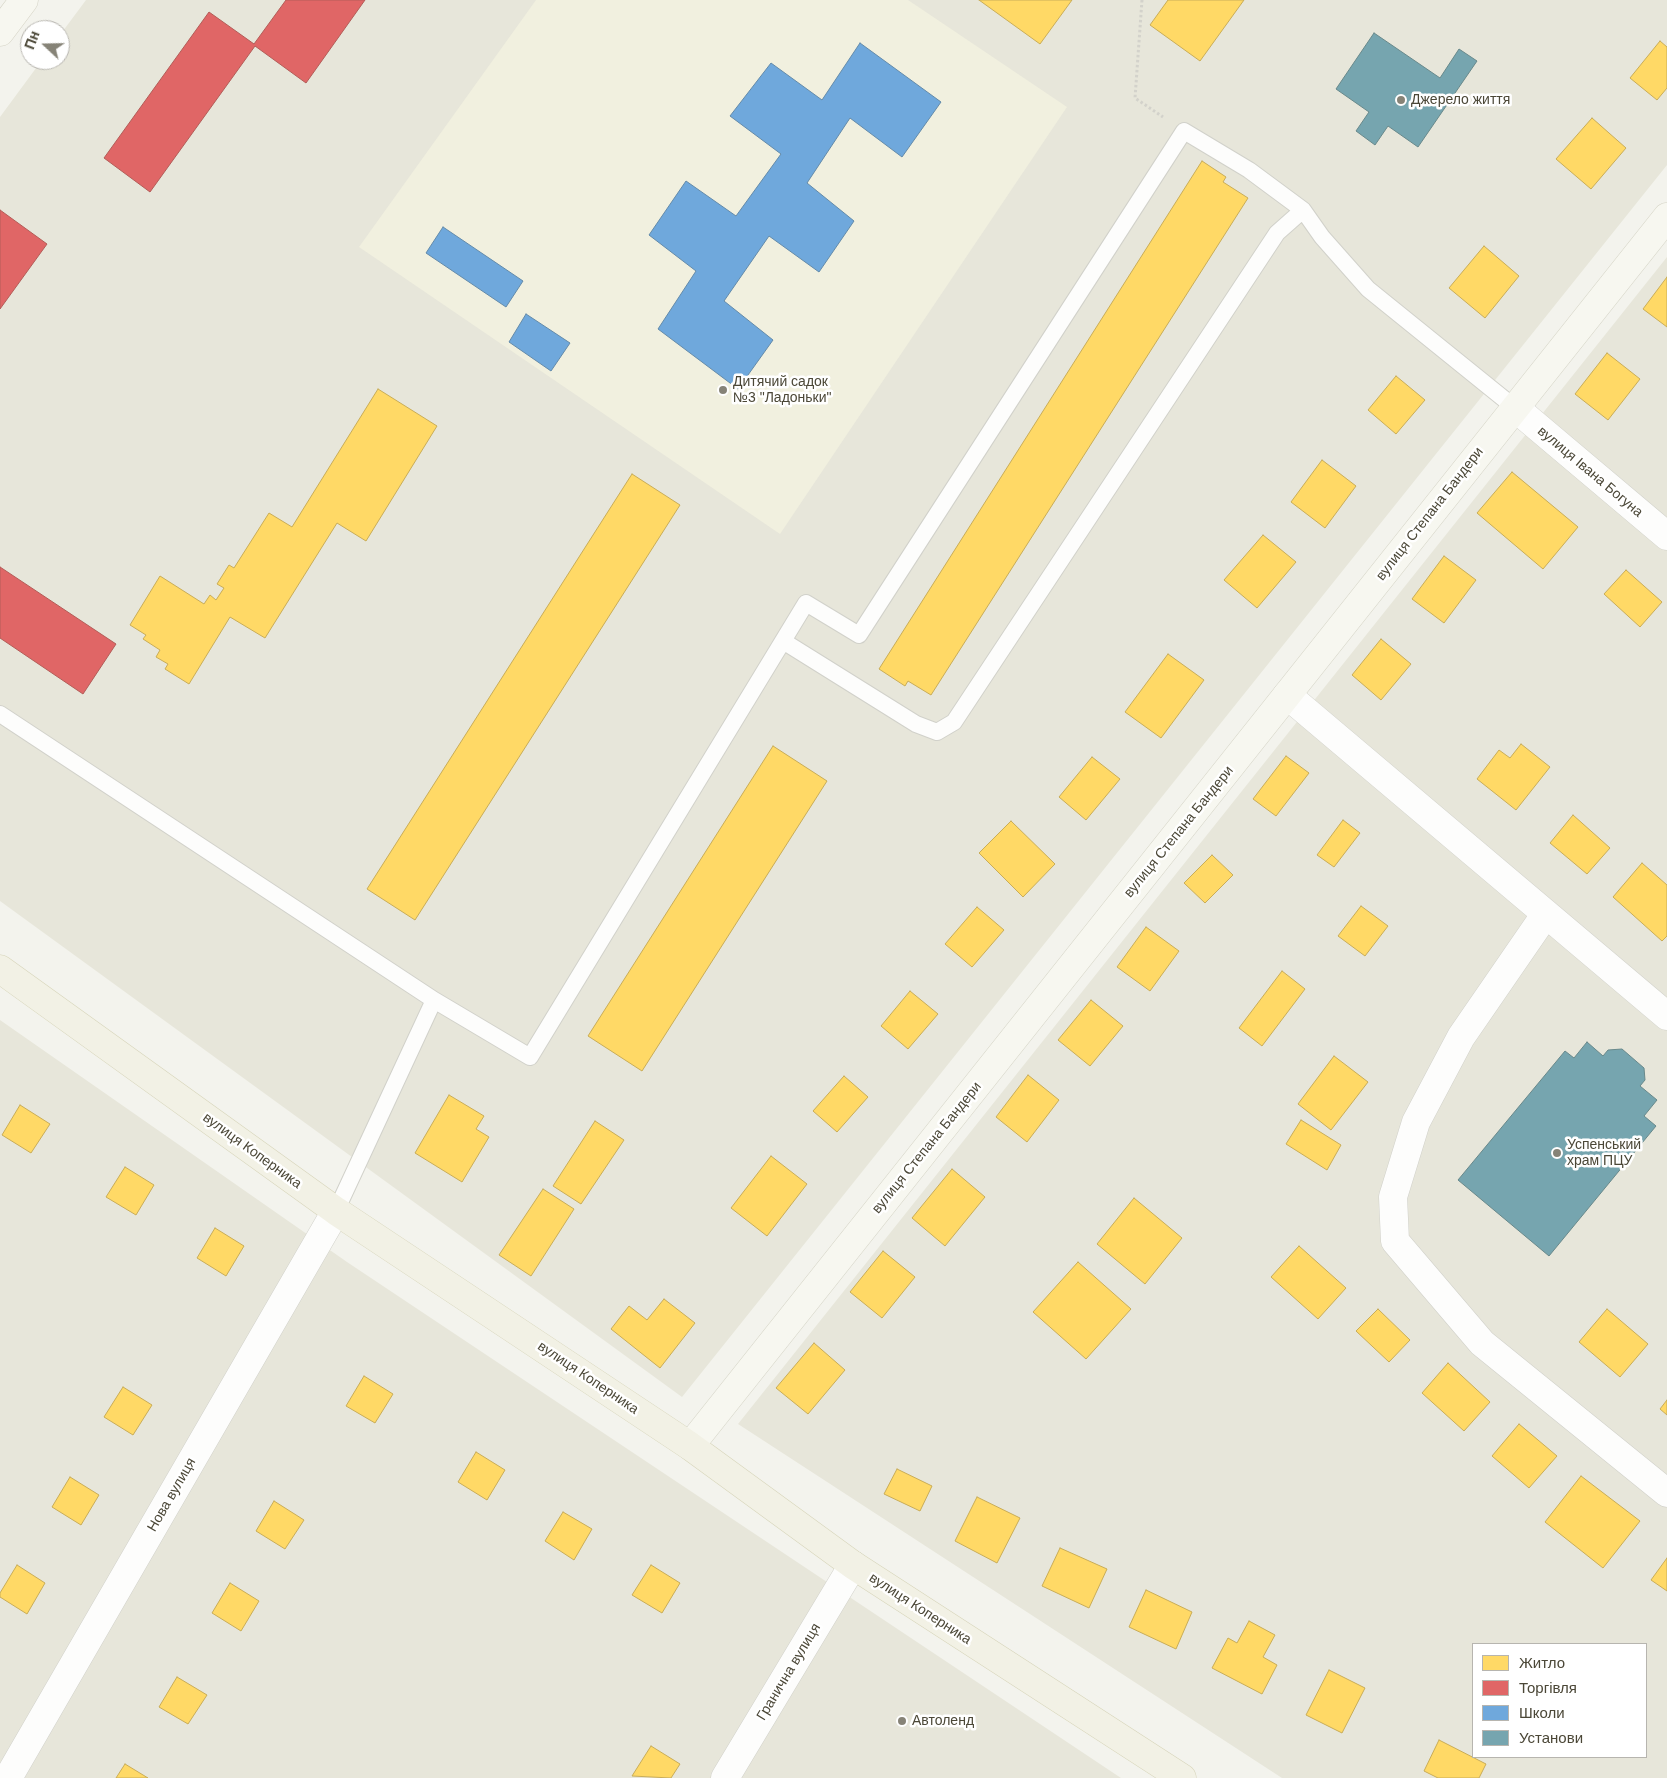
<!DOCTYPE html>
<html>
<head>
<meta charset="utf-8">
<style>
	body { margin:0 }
	#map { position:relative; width:1667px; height:1778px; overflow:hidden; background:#f3f3ed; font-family:Helvetica,sans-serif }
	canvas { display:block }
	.legend { position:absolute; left:1472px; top:1643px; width:175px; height:115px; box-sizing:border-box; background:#fff; border:1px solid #b7b5af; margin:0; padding:6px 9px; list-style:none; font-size:15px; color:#4b4737 }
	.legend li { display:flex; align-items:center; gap:10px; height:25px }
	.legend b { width:25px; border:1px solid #b7b5af }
	.north { position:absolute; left:20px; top:20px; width:50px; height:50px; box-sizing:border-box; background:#fff; border:1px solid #b7b5af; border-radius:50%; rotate:291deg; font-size:14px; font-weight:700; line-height:20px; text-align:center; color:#4b4737 }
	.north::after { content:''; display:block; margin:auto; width:18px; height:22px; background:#868377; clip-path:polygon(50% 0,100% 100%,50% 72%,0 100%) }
</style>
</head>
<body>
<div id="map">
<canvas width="1667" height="1778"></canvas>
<ul class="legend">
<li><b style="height:14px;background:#ffd966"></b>Житло</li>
<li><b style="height:14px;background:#e06666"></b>Торгівля</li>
<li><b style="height:14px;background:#6fa8dc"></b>Школи</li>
<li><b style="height:14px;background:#76a5af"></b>Установи</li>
</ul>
<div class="north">Пн</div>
</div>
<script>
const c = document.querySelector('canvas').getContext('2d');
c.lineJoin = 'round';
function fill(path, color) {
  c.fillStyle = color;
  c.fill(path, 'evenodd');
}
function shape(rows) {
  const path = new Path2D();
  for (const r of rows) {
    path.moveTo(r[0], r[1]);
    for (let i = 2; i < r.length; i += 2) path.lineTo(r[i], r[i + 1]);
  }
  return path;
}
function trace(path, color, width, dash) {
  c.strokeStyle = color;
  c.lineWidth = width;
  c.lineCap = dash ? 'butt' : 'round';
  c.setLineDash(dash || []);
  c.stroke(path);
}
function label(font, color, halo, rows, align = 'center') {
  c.font = font + ' Helvetica,sans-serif';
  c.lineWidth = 5;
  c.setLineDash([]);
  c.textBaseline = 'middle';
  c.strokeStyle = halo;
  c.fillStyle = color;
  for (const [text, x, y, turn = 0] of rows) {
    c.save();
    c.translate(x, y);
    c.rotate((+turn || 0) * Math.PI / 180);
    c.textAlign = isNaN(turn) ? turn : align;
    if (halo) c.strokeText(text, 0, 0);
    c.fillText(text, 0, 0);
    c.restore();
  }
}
fill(shape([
	[86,0,1667,0,1667,165,682,1397,0,901,0,117,42,60,60,60,60,35],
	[1667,257,1667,1778,1282,1778,738,1424],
	[1473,1644,1646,1644,1646,1757,1473,1757],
	[0,1020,347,1262,1121,1778,0,1778]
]), '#e7e6da');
fill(shape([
	[536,0,908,0,1067,107,780,534,359,247]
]), '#f1f0df');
const homes = shape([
	[979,0,1072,0,1040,44,979,0],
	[1168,0,1244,0,1200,61,1150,25,1168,0],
	[1660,41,1667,47,1667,88,1657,100,1630,78,1660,41],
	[1592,118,1626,148,1591,189,1556,159,1592,118],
	[1202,161,1226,177,1223,182,1248,198,931,695,908,681,905,686,879,669,1202,161],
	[1484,246,1519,276,1485,318,1449,288,1484,246],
	[1667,277,1667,327,1643,309,1667,277],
	[1607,353,1640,379,1608,420,1575,394,1607,353],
	[1396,376,1425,400,1396,434,1368,410,1396,376],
	[378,389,437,426,366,541,337,523,265,638,230,617,189,684,165,669,168,664,156,657,160,650,143,639,146,635,130,625,160,576,204,604,210,595,216,600,224,588,217,584,229,565,234,568,269,513,292,527,378,389],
	[1322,460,1356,486,1325,528,1291,502,1322,460],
	[1512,472,1578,527,1543,569,1477,513,1512,472],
	[632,474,680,505,415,920,367,889,632,474],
	[1263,535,1296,562,1257,608,1224,580,1263,535],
	[1444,556,1476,580,1444,623,1412,599,1444,556],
	[1626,570,1662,602,1640,627,1604,594,1626,570],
	[1381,639,1411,664,1381,700,1352,675,1381,639],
	[1168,654,1204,680,1161,738,1125,712,1168,654],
	[1521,744,1550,767,1516,810,1477,779,1499,750,1510,758,1521,744],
	[773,746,827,781,642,1071,588,1036,773,746],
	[1286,756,1309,773,1276,816,1253,799,1286,756],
	[1092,757,1120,779,1086,820,1059,797,1092,757],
	[1573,815,1610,848,1587,874,1550,843,1573,815],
	[1343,820,1360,833,1334,867,1317,855,1343,820],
	[1011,821,1055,864,1023,897,979,853,1011,821],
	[1212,855,1233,875,1205,903,1184,883,1212,855],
	[1642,863,1667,885,1667,936,1662,941,1613,897,1642,863],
	[1361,906,1388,926,1365,956,1338,936,1361,906],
	[977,907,1004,930,972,967,945,944,977,907],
	[1146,927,1179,951,1150,991,1117,967,1146,927],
	[1282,971,1305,989,1262,1046,1239,1028,1282,971],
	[910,991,938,1014,908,1049,881,1026,910,991],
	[1091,1000,1123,1026,1090,1066,1058,1040,1091,1000],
	[1334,1056,1368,1082,1331,1130,1298,1104,1334,1056],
	[1028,1075,1059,1100,1027,1142,996,1117,1028,1075],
	[844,1076,868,1097,837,1132,813,1111,844,1076],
	[449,1095,484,1116,476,1129,489,1137,462,1182,415,1153,449,1095],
	[20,1105,50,1124,31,1153,2,1135,20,1105],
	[1301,1120,1341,1145,1327,1170,1286,1144,1301,1120],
	[595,1121,624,1140,581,1204,553,1186,595,1121],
	[771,1156,807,1184,767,1236,731,1208,771,1156],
	[125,1167,154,1185,136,1215,106,1197,125,1167],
	[952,1169,985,1197,945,1246,912,1218,952,1169],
	[543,1189,574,1209,531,1276,499,1255,543,1189],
	[1134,1198,1182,1238,1145,1284,1097,1244,1134,1198],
	[215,1228,244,1246,226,1276,197,1258,215,1228],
	[1299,1246,1346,1288,1318,1319,1271,1277,1299,1246],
	[883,1251,915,1277,882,1318,850,1292,883,1251],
	[1078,1262,1131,1309,1086,1359,1033,1312,1078,1262],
	[664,1299,695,1323,660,1368,611,1329,629,1306,647,1320,664,1299],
	[1378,1309,1410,1340,1389,1362,1356,1331,1378,1309],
	[1607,1309,1648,1344,1620,1377,1579,1342,1607,1309],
	[814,1343,845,1370,808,1414,776,1388,814,1343],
	[1448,1363,1490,1402,1464,1431,1422,1393,1448,1363],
	[364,1376,393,1394,375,1423,346,1406,364,1376],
	[123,1387,152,1405,133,1435,104,1417,123,1387],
	[1667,1400,1667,1415,1660,1409,1667,1400],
	[1519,1424,1557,1456,1529,1488,1492,1456,1519,1424],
	[476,1452,505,1470,487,1500,458,1482,476,1452],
	[897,1469,932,1486,920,1511,884,1494,897,1469],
	[1581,1476,1640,1521,1603,1568,1545,1522,1581,1476],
	[70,1477,99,1495,81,1525,52,1507,70,1477],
	[977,1497,1020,1518,997,1563,955,1541,977,1497],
	[274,1501,304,1520,285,1549,256,1531,274,1501],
	[563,1512,592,1529,574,1560,545,1541,563,1512],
	[1060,1548,1107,1569,1089,1608,1042,1586,1060,1548],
	[1667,1558,1667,1591,1651,1580,1667,1558],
	[17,1565,45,1583,27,1614,0,1597,0,1593,17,1565],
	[651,1565,680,1583,662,1613,632,1595,651,1565],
	[230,1583,259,1601,241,1631,212,1613,230,1583],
	[1146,1590,1192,1612,1176,1649,1129,1627,1146,1590],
	[1249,1621,1275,1635,1263,1657,1277,1665,1262,1694,1212,1668,1228,1638,1237,1643,1249,1621],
	[1329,1670,1365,1688,1342,1733,1306,1715,1329,1670],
	[177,1677,207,1695,188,1724,159,1707,177,1677],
	[1439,1740,1486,1764,1479,1778,1438,1778,1424,1771,1439,1740],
	[651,1746,680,1764,671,1778,632,1776,651,1746],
	[125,1764,148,1778,116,1778,125,1764]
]);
fill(homes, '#ffd966');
trace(homes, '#c9ad58', 1);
const shops = shape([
	[286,0,365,0,306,83,255,46,150,192,104,158,209,12,254,44,286,0],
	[0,210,47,244,0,309,0,210],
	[0,567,116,644,83,694,0,638,0,567]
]);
fill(shops, '#e06666');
trace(shops, '#b35d58', 1);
const schools = shape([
	[860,43,941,102,902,157,850,118,807,183,854,221,819,272,769,236,724,301,773,340,738,389,658,329,696,271,649,235,686,181,736,216,781,154,730,116,771,63,822,100,860,43],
	[443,227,523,281,506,307,426,253,443,227],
	[526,314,570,343,551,371,509,342,526,314]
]);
fill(schools, '#6fa8dc');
trace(schools, '#648baa', 1);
const public = shape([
	[1374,33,1440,78,1459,49,1477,61,1418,147,1388,126,1375,145,1356,131,1369,112,1336,89,1374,33],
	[1587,1042,1603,1056,1608,1050,1622,1049,1644,1068,1645,1080,1640,1086,1657,1100,1644,1116,1656,1126,1549,1256,1458,1180,1565,1051,1574,1058,1587,1042]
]);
fill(public, '#76a5af');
trace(public, '#69898b', 1);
const lane = shape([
	[783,641,916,724,937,732,954,722,1277,233,1303,210],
	[0,714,434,1000],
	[336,1211,434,1000,530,1057,806,603,859,635,1184,131,1249,170,1303,210,1322,237,1368,289,1514,407]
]);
const street = shape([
	[1514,407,1667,536],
	[1287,695,1667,1016],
	[1545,915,1461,1037,1416,1122,1393,1197,1395,1241,1482,1343,1667,1493],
	[8,1778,336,1211],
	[725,1778,853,1565]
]);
const secondary = shape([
	[0,32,24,0],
	[690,1446,1667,217]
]);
const primary = shape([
	[0,969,336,1211,690,1446,853,1565,1182,1778]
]);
trace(lane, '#d1d1ca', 18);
trace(street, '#d1d1ca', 29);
trace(secondary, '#d3d2c4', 29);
trace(primary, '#d6d4b9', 29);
trace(shape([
	[1142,0,1135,98,1163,117]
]), '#d3d2cb', 3, [2.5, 2.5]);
trace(lane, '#fdfdfc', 16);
trace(street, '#fdfdfc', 28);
trace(secondary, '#f7f7f0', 28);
trace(primary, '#f2f1e5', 28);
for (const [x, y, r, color] of [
	[1401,100,5,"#868377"],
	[723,390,5,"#868377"],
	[1557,1153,5,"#868377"],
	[902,1721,5,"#868377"]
]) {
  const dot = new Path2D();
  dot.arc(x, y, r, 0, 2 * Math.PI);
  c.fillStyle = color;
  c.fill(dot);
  trace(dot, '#fff', 2);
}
label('14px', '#4b4737', '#fff', [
	["Джерело життя",1411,100],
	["Дитячий садок",733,382],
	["№3 \"Ладоньки\"",733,398],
	["Успенський",1567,1145],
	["храм ПЦУ",1567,1161],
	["Автоленд",912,1721]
], 'left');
label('14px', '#4b4737', '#fff', [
	["вулиця Івана Богуна",1590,472,40],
	["вулиця Степана Бандери",1430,514,-52],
	["вулиця Степана Бандери",1179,832,-51],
	["вулиця Степана Бандери",927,1148,-51],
	["вулиця Коперника",252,1151,36],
	["вулиця Коперника",588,1378,34],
	["Нова вулиця",172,1495,-60],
	["вулиця Коперника",920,1609,33],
	["Гранична вулиця",789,1672,-59]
]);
</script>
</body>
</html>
